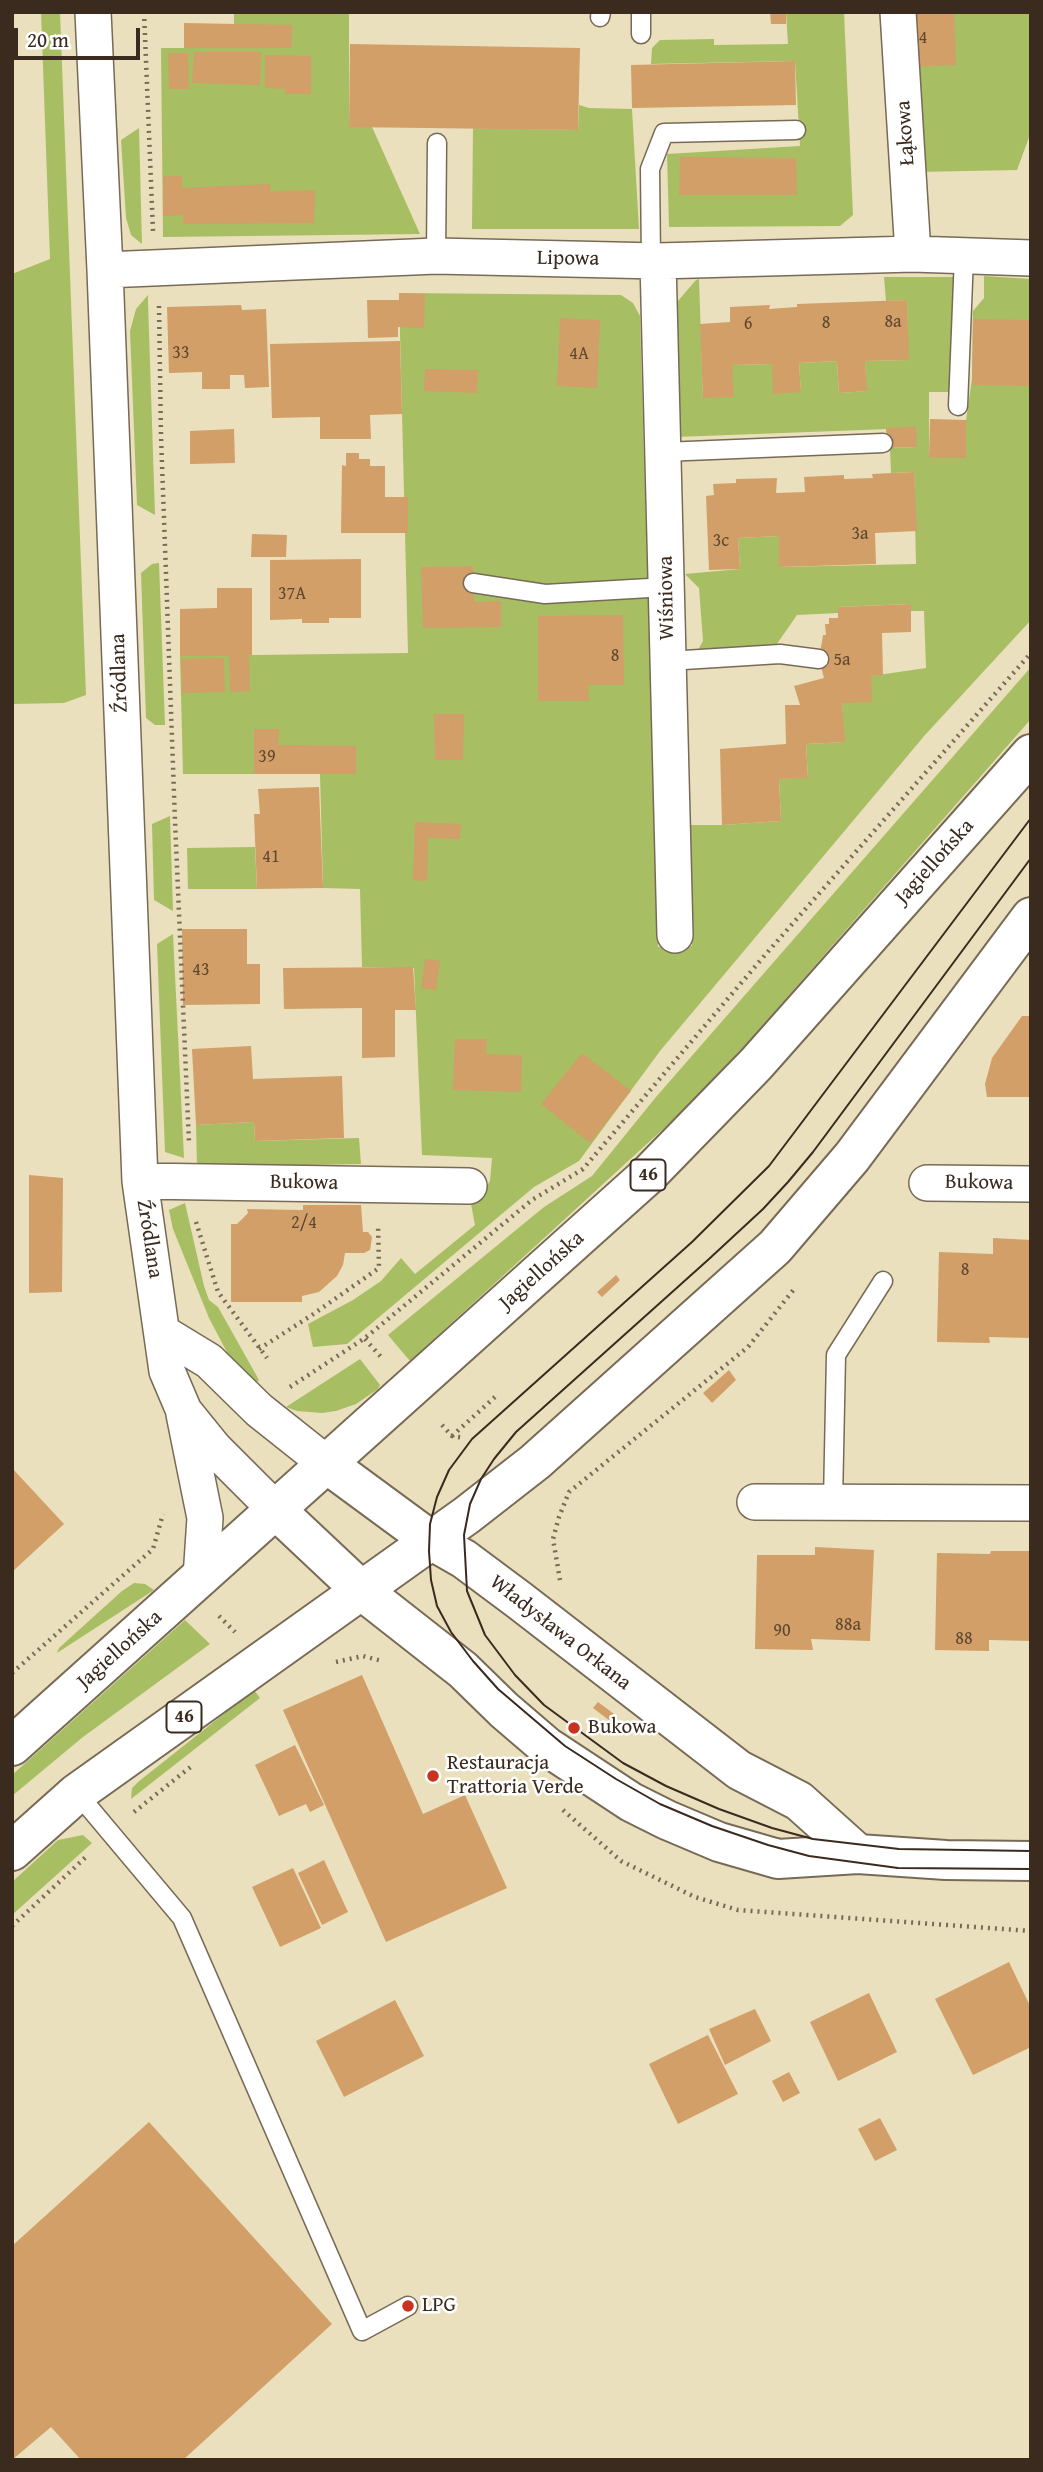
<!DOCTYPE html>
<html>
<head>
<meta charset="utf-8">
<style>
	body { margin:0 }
	#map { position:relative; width:1043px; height:2472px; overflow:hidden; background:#eae0bd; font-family:"Gentium Book Plus",serif }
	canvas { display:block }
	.frame { position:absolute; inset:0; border:14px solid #3b2a1e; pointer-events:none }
	.scale { position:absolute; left:14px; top:28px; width:126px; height:32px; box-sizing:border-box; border:4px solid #3b2a1e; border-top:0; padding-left:9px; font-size:21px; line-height:24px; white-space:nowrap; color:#3b2a1e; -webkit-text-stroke:5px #fff; paint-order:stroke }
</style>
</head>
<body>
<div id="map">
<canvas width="1043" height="2472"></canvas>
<div class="frame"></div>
<div class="scale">20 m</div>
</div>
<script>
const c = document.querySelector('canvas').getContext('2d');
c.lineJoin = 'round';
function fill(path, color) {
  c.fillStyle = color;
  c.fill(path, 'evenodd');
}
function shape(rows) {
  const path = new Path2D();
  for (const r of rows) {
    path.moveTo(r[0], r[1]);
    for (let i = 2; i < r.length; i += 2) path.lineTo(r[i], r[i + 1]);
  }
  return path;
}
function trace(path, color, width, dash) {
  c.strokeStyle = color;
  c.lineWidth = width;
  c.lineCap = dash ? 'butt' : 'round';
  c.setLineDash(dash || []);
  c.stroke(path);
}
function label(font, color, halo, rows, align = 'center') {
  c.font = font + ' "Gentium Book Plus",serif';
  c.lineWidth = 5;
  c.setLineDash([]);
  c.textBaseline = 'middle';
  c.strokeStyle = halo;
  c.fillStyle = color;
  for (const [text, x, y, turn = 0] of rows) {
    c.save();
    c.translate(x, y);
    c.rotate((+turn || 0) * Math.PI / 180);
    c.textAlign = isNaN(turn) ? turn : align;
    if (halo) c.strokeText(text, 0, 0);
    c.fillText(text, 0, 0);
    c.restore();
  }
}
fill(shape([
	[41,12,60,12,86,695,64,703,12,704,12,274,50,259],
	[234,12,349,12,349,126,372,127,420,234,163,237,161,48,220,48,234,24],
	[786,12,844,12,853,215,840,226,669,227,667,154,800,146,795,61,651,64,652,48,660,40,714,39,714,45,788,44],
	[907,12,1031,12,1031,132,1017,170,917,172],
	[579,105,589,108,632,109,639,229,472,229,473,128,578,130],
	[139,128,142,244,131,235,126,218,121,140],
	[984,276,1031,279,1031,620,925,735,660,1051,579,1161,534,1187,347,1344,313,1347,308,1324,353,1300,381,1281,401,1258,415,1274,475,1225,471,1204,478,1199,490,1181,492,1158,422,1155,414,968,362,967,360,889,323,888,320,774,183,774,180,656,408,653,399,293,621,295,633,303,640,316,658,947,692,946,688,825,722,825,781,821,779,779,808,777,806,744,844,742,842,703,871,676,926,668,924,611,911,611,910,604,838,607,838,613,797,615,774,648,699,653,699,648,703,641,699,588,685,574,740,569,738,538,779,536,780,567,916,564,914,472,891,473,890,448,916,447,916,428,676,437,671,309,696,280,699,279,703,398,732,365,772,364,801,392,799,363,837,361,839,393,866,391,865,361,908,360,907,300,886,301,884,277,953,277,952,392,929,392,929,457,965,458,966,420,972,379,973,311,984,298],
	[148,295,148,301,155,515,137,505,130,331,136,309],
	[159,563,165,725,155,725,146,718,141,573,152,564],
	[1031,667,1031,719,746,1044,674,1119,410,1361,388,1335,544,1207,592,1176,656,1097],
	[170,816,173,911,154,900,152,824],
	[255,847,257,889,188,889,187,848],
	[173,934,184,1158,165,1152,157,944],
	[254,1122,255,1141,359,1138,361,1164,197,1167,196,1125],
	[185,1203,204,1286,209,1300,218,1307,259,1380,251,1387,230,1358,209,1318,173,1229,169,1210],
	[360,1359,380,1385,378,1389,356,1404,336,1411,322,1413,297,1411,286,1407],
	[134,1583,145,1584,154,1590,57,1653,59,1648,122,1591],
	[185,1620,210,1644,83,1737,12,1796,12,1775],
	[254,1690,260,1698,131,1799,132,1788,138,1782],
	[83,1835,92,1843,12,1915,12,1882,58,1840]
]), '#a8be63');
fill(shape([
	[770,12,786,12,786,24,771,24],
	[910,12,954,12,956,65,913,67],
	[184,23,292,25,291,48,184,48],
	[350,44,580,48,578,130,349,127],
	[194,52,261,52,260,85,192,83],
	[168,53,188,53,189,89,169,89],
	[265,55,311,56,311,94,285,94,286,89,265,88],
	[795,61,796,105,632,108,631,65],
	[680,157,796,158,797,195,679,195],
	[163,176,182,176,182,188,270,184,270,191,315,190,314,223,183,224,183,215,163,216],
	[399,293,425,294,424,328,398,327,398,337,368,338,367,300,399,300],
	[907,300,909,360,865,361,867,391,839,393,837,361,799,363,801,392,773,394,772,364,732,365,734,397,703,398,700,324,730,322,730,307,770,305,769,309,797,307,797,304],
	[241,305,242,310,266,309,269,387,245,388,244,375,230,375,230,389,202,389,202,372,169,373,167,307],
	[560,318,600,320,597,388,557,386],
	[973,319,1031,320,1031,386,972,385],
	[400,341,402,414,370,415,371,439,320,439,320,417,272,418,270,344],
	[425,369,478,370,477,393,424,391],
	[930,419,966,420,966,458,929,458],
	[916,427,917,447,887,448,886,428],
	[234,429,235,463,190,464,190,431],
	[346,453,359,453,359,459,370,459,370,466,385,466,385,497,408,497,408,533,341,533,342,465,346,466],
	[914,472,917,531,875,533,876,564,779,567,779,536,738,538,740,569,709,570,706,496,714,495,713,484,736,483,736,479,777,478,776,493,805,492,804,477,844,475,844,479,873,478,872,474],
	[252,534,287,535,286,557,251,557],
	[361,559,361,618,329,618,329,623,302,623,302,619,270,620,270,560],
	[473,566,474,602,501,601,501,627,423,628,421,567],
	[217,588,252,588,252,655,249,655,250,691,230,692,229,656,180,656,180,609,217,608],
	[911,604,911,632,882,633,883,675,871,676,872,702,842,703,845,742,806,744,808,778,779,779,781,821,722,825,720,749,786,744,785,705,800,705,794,686,824,678,819,659,823,635,826,635,825,624,829,624,829,618,838,618,838,607],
	[623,615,624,685,588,685,589,701,538,701,538,616],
	[224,658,225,692,182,693,181,659],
	[434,714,464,714,463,760,435,760],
	[254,729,279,729,278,745,356,746,356,774,254,774],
	[319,787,323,888,257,889,254,814,260,814,258,789],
	[415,822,461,824,460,839,428,838,427,881,413,880],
	[182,929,247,929,247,964,260,964,260,1004,183,1005],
	[425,959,440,961,436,990,421,988],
	[413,967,416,1010,395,1010,395,1057,362,1058,362,1008,284,1009,283,968],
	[1022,1016,1031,1016,1031,1097,987,1097,985,1084,992,1058],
	[455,1039,487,1039,486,1054,522,1055,521,1092,453,1090],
	[251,1046,253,1079,342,1076,344,1138,255,1141,254,1122,196,1125,192,1049],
	[582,1053,631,1091,590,1143,541,1104],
	[29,1175,63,1178,62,1292,29,1293],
	[303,1205,361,1205,363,1232,368,1232,372,1237,370,1250,364,1253,345,1253,343,1265,337,1276,319,1292,302,1296,302,1302,231,1302,231,1224,237,1224,248,1213,247,1209,303,1210],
	[993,1238,1031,1240,1031,1338,989,1337,990,1343,937,1342,939,1252,993,1254],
	[616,1275,620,1280,602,1297,597,1292],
	[729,1370,736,1380,712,1403,703,1393],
	[12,1468,64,1524,12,1572],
	[815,1547,874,1550,870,1641,811,1639,813,1650,755,1649,757,1555,815,1555],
	[991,1551,1031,1551,1031,1641,989,1640,989,1651,935,1650,937,1553,990,1554],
	[362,1675,423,1814,465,1795,507,1888,386,1942,283,1710],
	[598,1702,618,1717,614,1724,593,1708],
	[295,1745,324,1805,310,1812,306,1804,279,1816,255,1765],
	[324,1860,348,1912,322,1925,298,1873],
	[293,1868,321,1928,280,1947,252,1887],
	[1009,1962,1031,2008,1031,2047,973,2075,935,1999],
	[869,1993,897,2052,838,2081,810,2022],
	[395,2000,424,2056,344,2097,316,2041],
	[755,2009,771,2041,725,2065,709,2029],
	[708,2035,738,2094,678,2124,649,2064],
	[789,2072,800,2093,783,2102,772,2081],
	[880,2118,897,2150,875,2161,858,2129],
	[149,2122,332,2324,183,2460,81,2460,51,2427,12,2460,12,2246]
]), '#d19f67');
const lane = shape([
	[600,17,601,12],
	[641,34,641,12],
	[436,256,437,143],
	[651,261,650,169,664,133,796,130],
	[958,406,964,256],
	[663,452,883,443],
	[473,583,545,594,667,587],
	[668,661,780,654,819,659],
	[833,1502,836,1355,883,1281],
	[77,1793,182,1918,362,2331,408,2306]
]);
const street = shape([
	[93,12,105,270,140,1181,167,1371,184,1411,214,1448,276,1510],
	[898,12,913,254],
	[658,261,675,935],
	[105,270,436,256,658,261,913,254,1031,258],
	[140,1181,469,1186],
	[927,1183,1031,1184],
	[163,1333,209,1361,259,1410,327,1464],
	[184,1414,205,1518,201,1578],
	[755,1502,1031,1503]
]);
const secondary = shape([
	[327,1464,429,1539,464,1559,519,1600,739,1770,799,1801,858,1854],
	[276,1510,361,1590,463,1670,504,1710,546,1746,631,1802,667,1820,719,1842,778,1859,858,1854,946,1860,1031,1861]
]);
const primary = shape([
	[12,1746,649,1174,756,1064,1031,754],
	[12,1851,77,1793,467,1515,535,1462,775,1247,852,1157,1031,917]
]);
trace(lane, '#786a56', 21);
trace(street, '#786a56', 38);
trace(secondary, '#786a56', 42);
trace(primary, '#786a56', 42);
trace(shape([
	[144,12,153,231],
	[159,306,161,436,175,821,189,1143],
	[196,1222,218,1292,267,1358],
	[365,1339,382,1358],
	[259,1349,312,1315,379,1268,378,1224],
	[290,1387,365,1338,532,1200,583,1169,765,955,1031,653],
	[442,1425,452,1436,465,1438],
	[452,1436,495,1397],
	[560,1580,553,1539,559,1517,569,1492,748,1347,795,1288],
	[219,1616,235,1632],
	[336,1662,363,1656,382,1661],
	[12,1673,153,1549,163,1514],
	[563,1810,621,1861,695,1897,738,1910,1031,1931],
	[134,1812,193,1765],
	[12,1926,88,1855]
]), '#786a56', 4.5, [2, 5]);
trace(lane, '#fff', 18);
trace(street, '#fff', 35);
trace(secondary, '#fff', 38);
trace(primary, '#fff', 38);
trace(shape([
	[1031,818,769,1166,692,1242,472,1439,449,1470,437,1497,430,1524,429,1551,431,1580,437,1606,451,1632,473,1661,498,1689,565,1746,616,1779,660,1804,712,1826,768,1845,809,1856,898,1868,1031,1869],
	[1031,858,813,1152,788,1182,763,1209,709,1259,516,1432,494,1459,481,1479,470,1504,464,1535,467,1591,485,1635,515,1675,544,1705,623,1763,666,1786,719,1809,772,1828,813,1839,899,1849,1031,1851]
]), '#3b2a1e', 2);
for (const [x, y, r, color] of [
	[574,1728,7,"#c8321e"],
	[433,1776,7,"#c8321e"],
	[408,2306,7,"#c8321e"]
]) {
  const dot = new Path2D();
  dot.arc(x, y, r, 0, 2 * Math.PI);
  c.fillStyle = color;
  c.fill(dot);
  trace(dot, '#fff', 2.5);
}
label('18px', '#604730', null, [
	["4",923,38],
	["8a",893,322],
	["8",826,323],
	["6",748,324],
	["33",181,353],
	["4A",579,354],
	["3a",860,534],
	["3c",721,541],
	["37A",292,594],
	["8",615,656],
	["5a",842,660],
	["39",267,757],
	["41",271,857],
	["43",201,970],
	["2/4",304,1223],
	["8",965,1270],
	["88a",848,1625],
	["90",782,1631],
	["88",964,1639]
]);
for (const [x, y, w] of [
	[648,1175,35],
	[184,1717,35]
]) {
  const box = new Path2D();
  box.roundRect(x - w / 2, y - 15.5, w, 31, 5);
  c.fillStyle = '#fff';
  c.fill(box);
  trace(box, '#3b2a1e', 2);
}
label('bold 19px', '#3b2a1e', null, [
	["46",648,1175],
	["46",184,1717]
]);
label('21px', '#3b2a1e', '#fff', [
	["Łąkowa",906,133,-94],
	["Lipowa",568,259,1],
	["Wiśniowa",667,598,-91],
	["Źródlana",120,673,-92],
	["Jagiellońska",935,862,-48],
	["Bukowa",304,1183,1],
	["Bukowa",979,1183,1],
	["Źródlana",149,1239,81],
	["Jagiellońska",542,1271,-42],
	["Władysława Orkana",560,1633,38],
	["Jagiellońska",120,1650,-42]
]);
label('21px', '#3b2a1e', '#fff', [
	["Bukowa",588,1728],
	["Restauracja",447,1764],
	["Trattoria Verde",447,1788],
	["LPG",422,2306]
], 'left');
</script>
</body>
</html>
